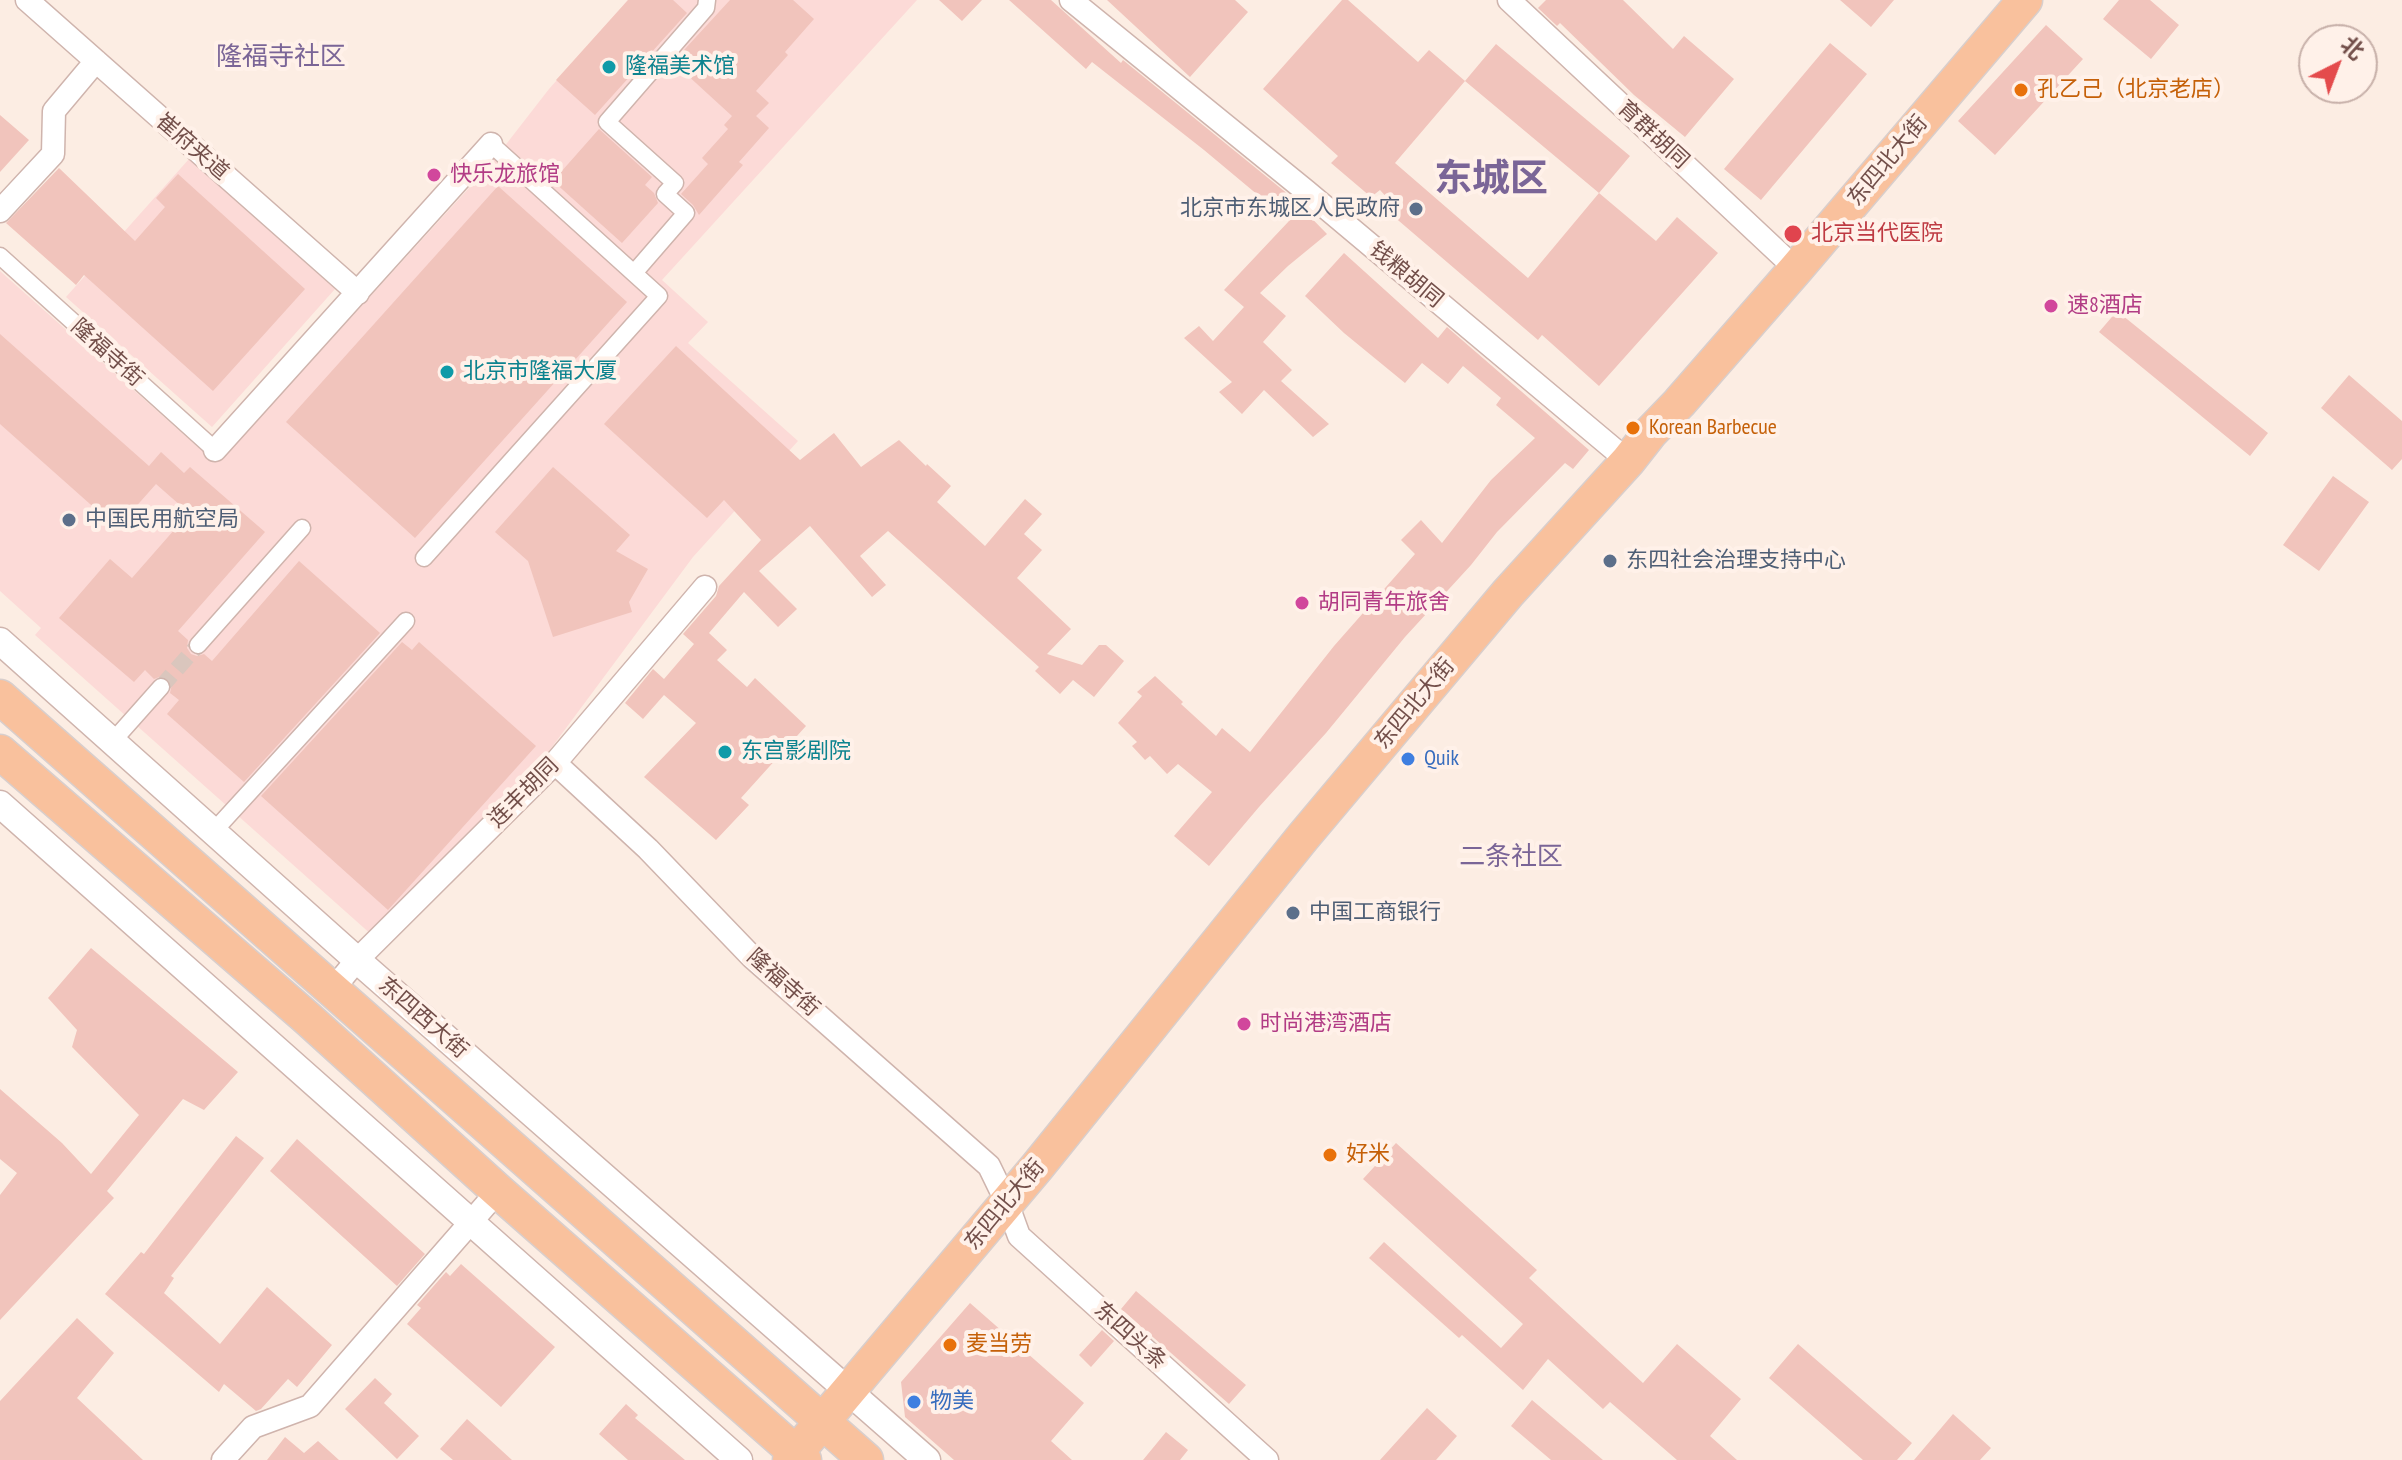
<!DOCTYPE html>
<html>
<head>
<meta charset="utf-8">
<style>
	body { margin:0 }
	#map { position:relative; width:2402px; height:1460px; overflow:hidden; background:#fcede3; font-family:"PT Sans Narrow","Noto Sans SC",sans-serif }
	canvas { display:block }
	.north { position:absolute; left:2298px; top:24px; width:80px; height:80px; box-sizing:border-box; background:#fff1e9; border:2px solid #c7b0a9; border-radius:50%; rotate:42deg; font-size:22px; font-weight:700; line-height:32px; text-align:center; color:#734f4a }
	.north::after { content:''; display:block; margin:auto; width:28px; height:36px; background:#e44b4c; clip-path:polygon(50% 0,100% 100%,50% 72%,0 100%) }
</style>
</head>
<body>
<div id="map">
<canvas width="2402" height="1460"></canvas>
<div class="north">北</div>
</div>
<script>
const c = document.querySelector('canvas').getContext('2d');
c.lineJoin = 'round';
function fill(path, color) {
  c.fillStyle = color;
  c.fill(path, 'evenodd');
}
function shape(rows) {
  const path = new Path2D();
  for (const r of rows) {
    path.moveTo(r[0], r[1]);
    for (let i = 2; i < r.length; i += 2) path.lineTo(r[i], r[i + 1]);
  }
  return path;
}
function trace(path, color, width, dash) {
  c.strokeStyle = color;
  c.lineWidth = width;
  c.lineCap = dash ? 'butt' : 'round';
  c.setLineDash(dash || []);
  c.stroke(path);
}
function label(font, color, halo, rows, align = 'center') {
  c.font = font + ' "PT Sans Narrow","Noto Sans SC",sans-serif';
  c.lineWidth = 8;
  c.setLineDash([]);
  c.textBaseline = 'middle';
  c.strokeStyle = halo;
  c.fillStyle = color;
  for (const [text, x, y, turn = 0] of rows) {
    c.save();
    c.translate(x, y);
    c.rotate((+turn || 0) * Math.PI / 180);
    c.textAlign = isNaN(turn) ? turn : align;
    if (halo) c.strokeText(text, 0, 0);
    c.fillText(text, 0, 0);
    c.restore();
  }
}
fill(shape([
	[628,0,917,0,662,280,708,322,688,343,798,441,693,557,549,751,373,936,35,635,41,628,0,591,0,271,200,449,204,445,221,460,490,165,549,89],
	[189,159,335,289,212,427,66,297]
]), '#fcdad7');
fill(shape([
	[628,0,673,0,687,13,595,115,556,80],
	[730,0,793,0,814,19,785,52,788,55,756,91,769,103,756,116,769,128,739,162,743,165,699,215,693,205,681,194,708,164,702,158,728,129,724,125,732,116,673,62],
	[939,0,982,0,962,21],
	[1009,0,1051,0,1121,63,1123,60,1289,195,1327,234,1288,266,1260,293,1286,316,1263,342,1292,370,1281,381,1329,424,1313,437,1264,390,1242,414,1219,392,1232,382,1184,338,1199,326,1213,341,1244,307,1224,290,1289,221,1204,150,1092,62,1086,69],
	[1107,0,1235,0,1248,12,1190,77],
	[1342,0,1348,0,1418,62,1429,50,1465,81,1395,163,1528,278,1599,193,1656,241,1677,217,1718,253,1599,386,1542,335,1538,340,1385,209,1391,202,1380,190,1371,197,1331,163,1338,156,1263,89],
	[1546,0,1623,0,1673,49,1684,36,1734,79,1685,137,1634,95,1560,23,1557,26,1538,8],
	[1840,0,1894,0,1871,27],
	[2119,0,2150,0,2179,25,2151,59,2103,19],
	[2046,25,2083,59,1995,155,1958,121],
	[1830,43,1867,74,1761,200,1724,169],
	[1496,44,1630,156,1599,193,1465,81],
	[0,115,29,140,0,172],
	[599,129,652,177,645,185,654,193,658,203,622,243,553,181],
	[59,168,135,241,165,207,156,198,178,174,305,289,213,391,84,275,76,285,6,223],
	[498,186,627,302,415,538,286,422],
	[1344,253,1438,338,1447,327,1589,450,1573,469,1565,463,1497,532,1471,565,1405,637,1326,733,1259,807,1209,866,1174,836,1212,792,1178,764,1167,774,1150,756,1145,760,1132,746,1137,742,1118,723,1142,696,1137,692,1155,676,1183,702,1181,704,1216,736,1222,728,1250,752,1334,646,1415,554,1401,540,1421,520,1442,543,1491,480,1535,438,1496,405,1501,398,1463,366,1448,384,1422,363,1405,383,1344,333,1305,296],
	[2117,311,2268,433,2250,456,2099,332],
	[0,334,149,466,161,452,184,473,190,467,265,532,178,631,188,640,187,648,191,654,197,656,204,654,212,661,299,561,380,633,244,782,167,714,179,700,170,693,172,684,168,678,162,676,154,679,145,670,134,682,59,618,110,559,132,578,189,513,156,484,117,528,0,424],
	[676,346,800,460,834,433,861,467,899,440,926,466,927,464,951,486,937,502,985,546,1025,499,1042,514,1024,534,1042,550,1017,578,1071,629,1047,654,1082,665,1099,645,1106,645,1124,661,1094,697,1073,680,1060,694,1035,671,1039,667,888,531,860,556,886,585,872,597,810,526,759,571,797,609,778,627,744,592,709,633,727,650,717,660,747,687,755,678,806,726,741,798,749,805,716,840,644,777,696,723,664,695,643,719,625,703,653,669,664,679,694,644,683,634,716,596,719,586,761,540,724,500,707,518,604,424],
	[2349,375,2402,421,2402,459,2392,470,2321,408],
	[553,467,630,535,616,551,648,569,629,602,632,612,553,637,528,561,495,532],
	[2333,476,2369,502,2319,571,2283,545],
	[402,642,412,650,419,642,536,746,388,910,261,796],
	[91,948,238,1072,204,1110,183,1099,107,1191,114,1198,0,1320,0,1195,17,1173,0,1159,0,1089,62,1143,91,1174,139,1115,72,1047,77,1030,48,998],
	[236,1136,264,1158,171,1276,174,1278,164,1293,220,1344,267,1287,332,1345,297,1387,288,1379,261,1409,256,1411,224,1384,219,1392,105,1294,141,1252,144,1254],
	[297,1139,425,1254,397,1286,270,1171],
	[1396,1143,1537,1270,1529,1278,1643,1383,1677,1344,1741,1399,1710,1436,1737,1460,1677,1460,1610,1402,1603,1409,1548,1359,1523,1390,1462,1335,1459,1338,1369,1258,1384,1242,1501,1348,1523,1324,1363,1179],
	[461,1264,555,1347,501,1407,407,1324,421,1308,417,1305,446,1272,450,1276],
	[1136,1291,1246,1385,1229,1404,1121,1309],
	[970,1303,1084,1403,1051,1441,1072,1460,954,1460,905,1417,901,1382],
	[77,1318,114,1353,77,1398,143,1460,0,1460,0,1401],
	[1102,1330,1114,1341,1091,1367,1079,1355],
	[1798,1344,1912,1443,1897,1460,1863,1460,1769,1378],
	[375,1378,392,1394,384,1403,419,1436,397,1459,345,1409],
	[1532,1400,1603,1460,1551,1460,1511,1426],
	[626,1404,638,1415,635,1418,685,1460,628,1460,599,1434],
	[1427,1408,1457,1436,1436,1460,1380,1460],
	[1953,1414,1991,1448,1980,1460,1914,1460],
	[467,1419,512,1460,453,1460,440,1449],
	[1166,1432,1188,1450,1180,1460,1143,1460],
	[285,1437,304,1453,318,1441,339,1460,267,1460]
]), '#f1c4bc');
trace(shape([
	[161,687,198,645]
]), '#dac6bd', 16, [16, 8]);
const pedestrian = shape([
	[0,256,215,450],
	[634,273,686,213,665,194,675,183,607,122,706,8,707,0],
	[424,558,659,296,491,144],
	[198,645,302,528],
	[113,741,161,687],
	[213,832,406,621]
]);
const minor = shape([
	[27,0,358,293],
	[1071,0,1306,191,1628,461],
	[1509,0,1796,269],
	[0,211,53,154,54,111,96,61],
	[215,450,491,144],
	[555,763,648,849,752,957,989,1166,1007,1203,1019,1236,1267,1460],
	[333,989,357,960,555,763,705,587],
	[223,1460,253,1427,310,1406,498,1191]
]);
const tertiary = shape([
	[0,641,357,960,927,1460],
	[0,804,739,1460]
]);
const primary = shape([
	[0,697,866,1460],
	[0,752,307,1018,498,1191,804,1460],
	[790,1460,1037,1167,1303,837,1508,593,1628,461,1650,433,1679,403,1796,269,2025,0]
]);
trace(pedestrian, '#cfb4ad', 19);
trace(minor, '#cfb4ad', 25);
trace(tertiary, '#cfb4ad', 29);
trace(primary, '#d8cecc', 37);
trace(pedestrian, '#fff', 16);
trace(minor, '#fff', 22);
trace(tertiary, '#fff', 26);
trace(primary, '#f9c19d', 34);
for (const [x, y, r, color] of [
	[609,67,8,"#0f9aa8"],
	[2021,90,8,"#e8710a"],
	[434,175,8,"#d1479c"],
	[1416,209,8,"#5c6f8a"],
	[1793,234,10,"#e0444e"],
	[2051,306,8,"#d1479c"],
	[447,372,8,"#0f9aa8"],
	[1633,428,8,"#e8710a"],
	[69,520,8,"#5c6f8a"],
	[1610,561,8,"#5c6f8a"],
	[1302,603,8,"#d1479c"],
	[725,752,8,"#0f9aa8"],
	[1408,759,8,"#3f7fe0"],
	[1293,913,8,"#5c6f8a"],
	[1244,1024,8,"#d1479c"],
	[1330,1155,8,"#e8710a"],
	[950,1345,8,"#e8710a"],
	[914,1402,8,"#3f7fe0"]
]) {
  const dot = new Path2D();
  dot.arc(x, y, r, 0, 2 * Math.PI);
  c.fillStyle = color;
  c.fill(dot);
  trace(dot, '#fff1e9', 3);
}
label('22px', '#0d838f', '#fff1e9', [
	["隆福美术馆",625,67],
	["北京市隆福大厦",463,372],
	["东宫影剧院",741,752]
], 'left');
label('22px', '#c56008', '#fff1e9', [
	["孔乙己（北京老店）",2037,90],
	["Korean Barbecue",1649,428],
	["好米",1346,1155],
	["麦当劳",966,1345]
], 'left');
label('22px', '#734f4a', '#fff1e9', [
	["育群胡同",1653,135,43],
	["崔府夹道",192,147,41],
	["东四北大街",1888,161,-50],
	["钱粮胡同",1406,275,40],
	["隆福寺街",107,353,42],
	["东四北大街",1415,704,-50],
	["连丰胡同",524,793,-45],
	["隆福寺街",783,983,42],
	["东四西大街",423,1018,41],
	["东四北大街",1005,1205,-50],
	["东四头条",1130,1336,42]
]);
label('22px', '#b23c85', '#fff1e9', [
	["快乐龙旅馆",450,175],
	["速8酒店",2067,306],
	["胡同青年旅舍",1318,603],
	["时尚港湾酒店",1260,1024]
], 'left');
label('22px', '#4e5e75', '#fff1e9', [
	["北京市东城区人民政府",1400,209,"right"],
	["中国民用航空局",85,520],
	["东四社会治理支持中心",1626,561],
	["中国工商银行",1309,913]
], 'left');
label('22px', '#be3a42', '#fff1e9', [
	["北京当代医院",1811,234]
], 'left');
label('22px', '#366cbe', '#fff1e9', [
	["Quik",1424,759],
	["物美",930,1402]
], 'left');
label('26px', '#7a6597', '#fff1e9', [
	["隆福寺社区",281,58],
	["二条社区",1511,858]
]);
label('bold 38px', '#7a6597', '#fff1e9', [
	["东城区",1491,180]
]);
</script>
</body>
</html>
